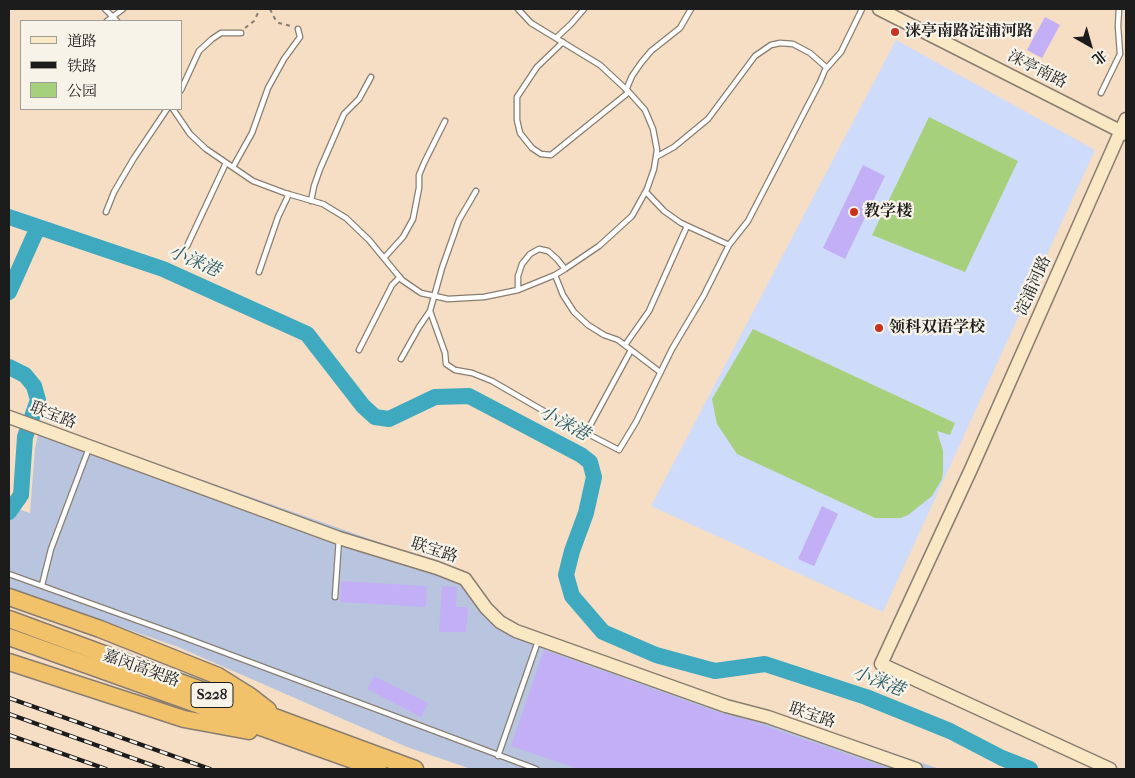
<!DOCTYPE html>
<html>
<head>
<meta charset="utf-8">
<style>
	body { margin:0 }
	#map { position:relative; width:1135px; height:778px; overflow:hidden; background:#f5dec4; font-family:"IM FELL French Canon","Noto Serif SC",serif }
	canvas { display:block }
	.frame { position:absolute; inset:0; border:10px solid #1c1c1c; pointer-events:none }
	.legend { position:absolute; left:20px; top:20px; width:162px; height:90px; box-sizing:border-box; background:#f7f3e8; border:1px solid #9f9d96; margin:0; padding:6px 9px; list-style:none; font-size:15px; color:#1c1c1c }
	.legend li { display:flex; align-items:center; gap:10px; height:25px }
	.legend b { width:25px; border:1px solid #9f9d96 }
	.north { position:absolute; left:1065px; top:20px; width:50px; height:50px; -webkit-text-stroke:4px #f7f3e8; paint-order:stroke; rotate:142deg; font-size:14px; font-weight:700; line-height:20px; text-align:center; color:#1c1c1c }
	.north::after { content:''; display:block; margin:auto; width:18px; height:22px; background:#1c1c1c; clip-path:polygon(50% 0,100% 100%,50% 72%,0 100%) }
</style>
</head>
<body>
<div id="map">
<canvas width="1135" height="778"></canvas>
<div class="frame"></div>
<ul class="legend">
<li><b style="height:6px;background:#fae7c3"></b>道路</li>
<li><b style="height:6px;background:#1c1c1c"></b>铁路</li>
<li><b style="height:14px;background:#a7d07c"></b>公园</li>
</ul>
<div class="north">北</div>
</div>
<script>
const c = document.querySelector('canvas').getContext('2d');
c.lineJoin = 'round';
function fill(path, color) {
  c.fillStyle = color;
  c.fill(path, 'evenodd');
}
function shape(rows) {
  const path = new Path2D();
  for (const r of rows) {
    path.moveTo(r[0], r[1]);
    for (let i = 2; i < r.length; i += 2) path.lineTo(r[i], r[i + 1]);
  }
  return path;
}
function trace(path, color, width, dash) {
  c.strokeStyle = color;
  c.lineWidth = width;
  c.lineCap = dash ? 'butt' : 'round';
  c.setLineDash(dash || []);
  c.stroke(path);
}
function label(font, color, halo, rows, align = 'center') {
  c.font = font + ' "IM FELL French Canon","Noto Serif SC",serif';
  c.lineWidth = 4.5;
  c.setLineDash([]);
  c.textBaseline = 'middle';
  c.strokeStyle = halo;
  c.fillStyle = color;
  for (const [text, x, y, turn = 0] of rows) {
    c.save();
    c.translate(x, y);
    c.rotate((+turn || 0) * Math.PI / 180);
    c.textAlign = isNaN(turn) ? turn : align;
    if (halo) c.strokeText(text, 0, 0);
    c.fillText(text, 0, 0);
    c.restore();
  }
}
fill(shape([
	[896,40,1095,150,883,612,651,506]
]), '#cedbfa');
fill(shape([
	[41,423,469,574,492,606,504,617,526,630,728,704,751,705,940,769,471,769,407,747,178,647,9,588,9,506,30,513,35,448]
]), '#b9c5de');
fill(shape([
	[929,117,1018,161,965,272,872,235],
	[753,329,955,423,950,435,937,431,943,451,943,472,942,479,932,496,908,515,901,518,875,518,737,454,717,424,712,399]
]), '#a7d07c');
trace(shape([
	[9,217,163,269,307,334,363,406,375,417,389,419,435,397,469,396,581,455,590,462,594,477,586,513,572,551,566,575,572,596,603,632,656,655,715,671,765,664,866,697,950,731,1002,758,1030,769],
	[9,292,38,227],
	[9,367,25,375,34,386,38,400,25,437,21,495,9,512]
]), '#3fa9bf', 16);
fill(shape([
	[1045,17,1060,25,1042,58,1027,50],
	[863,165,885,176,845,259,823,248],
	[822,506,838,514,814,566,798,559],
	[341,581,427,586,426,607,340,602],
	[442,586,457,587,456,607,468,607,466,632,439,632],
	[544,650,723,714,748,720,886,768,885,769,578,769,511,746],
	[374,676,428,703,421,717,367,689]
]), '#c2aff6');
const lane = shape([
	[105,9,117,21],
	[107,21,123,9],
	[556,38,571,24,584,9],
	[563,42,537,67,517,97,517,120,520,133,532,148,541,154,551,155,629,92],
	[181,90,199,51,212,39,221,33,241,33],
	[626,90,632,76,641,63,651,51,680,28,691,9],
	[1101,93,1120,54,1118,26,1119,9],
	[173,109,190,134,206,149,253,181,285,193,323,204,346,218,369,240,402,280,421,293,448,299,484,297,518,290,555,275,565,269,599,246,632,216,647,189,654,169,657,150,653,129,645,110,629,92,600,65,531,23,518,9],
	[656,157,674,147,708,119,755,56,771,45,780,43,793,44,810,53,827,68],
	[233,167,252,133,268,88,284,59,300,37,298,29],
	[646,192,664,211,681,223,729,245],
	[311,201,314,186,320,169,344,114,359,99,371,77],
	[106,212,114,192,134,158,167,109],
	[187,246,226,163],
	[384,258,403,237,413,219,419,188,419,175,424,163,445,121],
	[259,272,278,217,289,194],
	[555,275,563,295,574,312,588,325,604,335,618,340,660,372],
	[518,290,518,276,522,264,530,254,539,249,548,251,557,259,565,269],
	[430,311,445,353,446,364,455,370,472,373,492,381,542,410,619,450,636,422,672,349,704,295,729,245,748,221,820,82,825,70,841,52,862,9],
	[625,345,649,311,687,226],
	[359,350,392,285,400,277],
	[401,359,419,327,430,311,442,268,459,220,476,191],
	[586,433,631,350],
	[9,574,175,634,536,769],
	[42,585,51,549,89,448],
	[335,597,339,539],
	[498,756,538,641]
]);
const secondary = shape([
	[879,9,1126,134],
	[9,417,339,538,437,568,465,579,486,608,500,622,516,631,726,706,768,717,916,769],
	[1110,769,881,664,972,467,1126,119]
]);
const highway = shape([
	[9,597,100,629,218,676,250,696,268,710],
	[9,619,415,769],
	[9,637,378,769],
	[9,662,184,719,249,731]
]);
trace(lane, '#887d70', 7);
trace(secondary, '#887d70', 15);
trace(highway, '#887d70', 19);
trace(shape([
	[270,9,275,19,279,23,291,26],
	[245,28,254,21,260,9]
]), '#887d70', 2, [4, 4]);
trace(lane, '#fff', 4.5);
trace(secondary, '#fae7c3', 12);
trace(highway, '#f2c26a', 16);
const rail = shape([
	[9,698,210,769],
	[9,714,163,769],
	[9,735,106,769]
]);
trace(rail, '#1c1c1c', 4.5);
trace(rail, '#f7f3e8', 2.5, [8]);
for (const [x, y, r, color] of [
	[895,32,5,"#c8321e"],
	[854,212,5,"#c8321e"],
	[879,328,5,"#c8321e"]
]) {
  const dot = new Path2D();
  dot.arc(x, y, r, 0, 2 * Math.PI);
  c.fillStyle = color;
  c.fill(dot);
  trace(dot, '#f7f3e8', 2);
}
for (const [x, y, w] of [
	[212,695,42]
]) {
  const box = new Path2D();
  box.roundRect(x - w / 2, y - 12.5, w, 25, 4);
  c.fillStyle = '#f7f3e8';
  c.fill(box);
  trace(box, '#1c1c1c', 1);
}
label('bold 15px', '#1c1c1c', null, [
	["S228",212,695]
]);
label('bold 16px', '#1c1c1c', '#f7f3e8', [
	["涞亭南路淀浦河路",905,32],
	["教学楼",864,212],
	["领科双语学校",889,328]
], 'left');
label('16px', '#1c1c1c', '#f7f3e8', [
	["涞亭南路",1037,70,27],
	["淀浦河路",1034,286,-66],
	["联宝路",53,416,21],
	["联宝路",434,551,18],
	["嘉闵高架路",141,669,20],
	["联宝路",812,716,19]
]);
label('italic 18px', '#2c5b65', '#f7f3e8', [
	["小涞港",194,262,23],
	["小涞港",564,424,28],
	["小涞港",878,682,21]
]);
</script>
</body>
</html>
